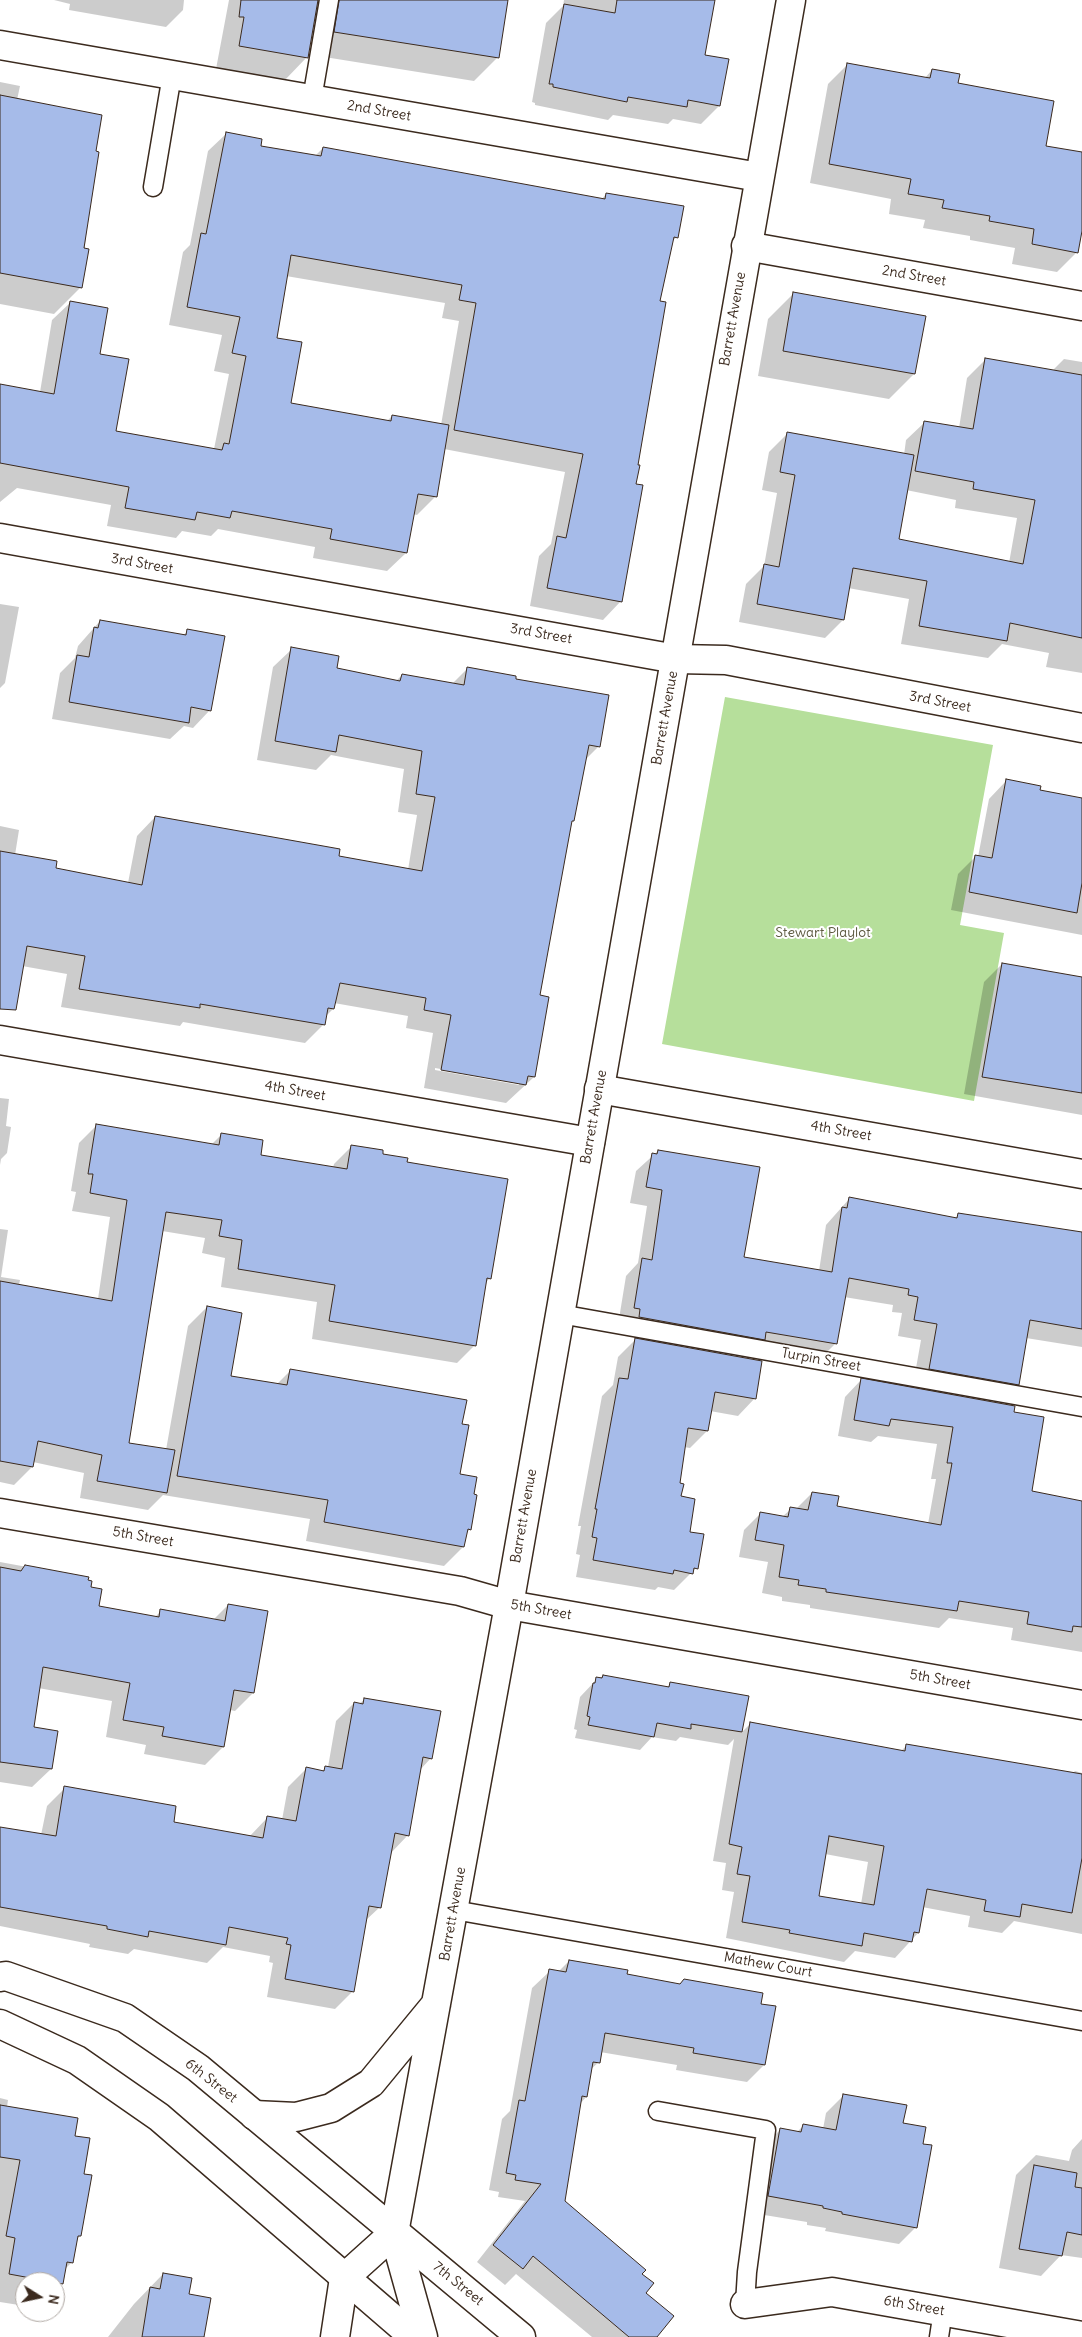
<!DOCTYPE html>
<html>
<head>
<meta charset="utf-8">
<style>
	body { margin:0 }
	#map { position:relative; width:1082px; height:2337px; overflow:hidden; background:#fff; font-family:Delius,sans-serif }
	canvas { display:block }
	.north { position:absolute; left:15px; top:2272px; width:50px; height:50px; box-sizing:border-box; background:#fff; border:1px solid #b1aaa5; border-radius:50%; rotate:100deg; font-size:14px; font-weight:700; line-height:20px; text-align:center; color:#3b2a1e }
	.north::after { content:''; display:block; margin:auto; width:18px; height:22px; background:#3b2a1e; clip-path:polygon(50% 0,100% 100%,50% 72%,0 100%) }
</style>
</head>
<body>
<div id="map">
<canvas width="1082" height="2337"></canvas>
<div class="north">N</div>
</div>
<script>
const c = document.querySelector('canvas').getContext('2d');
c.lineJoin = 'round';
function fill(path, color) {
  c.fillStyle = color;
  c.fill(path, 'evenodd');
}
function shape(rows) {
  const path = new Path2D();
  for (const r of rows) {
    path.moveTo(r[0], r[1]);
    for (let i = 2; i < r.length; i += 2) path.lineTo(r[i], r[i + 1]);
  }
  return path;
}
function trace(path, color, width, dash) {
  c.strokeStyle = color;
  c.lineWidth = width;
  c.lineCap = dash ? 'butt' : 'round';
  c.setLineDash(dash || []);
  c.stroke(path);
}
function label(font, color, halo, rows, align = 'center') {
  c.font = font + ' Delius,sans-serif';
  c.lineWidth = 4;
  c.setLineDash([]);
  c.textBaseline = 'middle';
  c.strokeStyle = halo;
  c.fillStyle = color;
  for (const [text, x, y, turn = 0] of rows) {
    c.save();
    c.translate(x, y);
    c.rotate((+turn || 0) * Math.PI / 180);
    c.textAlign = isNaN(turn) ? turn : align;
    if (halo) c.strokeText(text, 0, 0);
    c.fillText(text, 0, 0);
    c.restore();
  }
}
fill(shape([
	[725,697,993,745,960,925,1004,933,974,1101,662,1044]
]), '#b6df9b');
fill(shape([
	[54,0,184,0,183,10,166,27,69,10,70,4],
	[229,0,507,0,498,57,474,81,312,55,316,20,314,18,307,57,284,81,216,69],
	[564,0,714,0,704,56,727,60,719,106,701,124,673,119,668,124,613,115,608,120,535,105,535,103,532,102,546,23,563,6],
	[848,64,924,79,932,70,957,84,1044,147,1082,153,1082,224,1077,252,1057,272,1012,264,1015,248,970,240,970,236,923,228,925,220,889,214,891,199,810,183,828,84],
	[0,82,20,86,17,100,94,152,81,287,54,314,0,304],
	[227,133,260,147,315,156,323,148,601,200,606,194,677,237,671,242,659,302,636,466,621,601,603,620,530,606,539,556,551,544,565,472,444,449,435,497,417,515,413,514,406,553,387,571,313,558,315,547,218,529,211,536,182,531,176,538,107,526,111,505,17,488,0,502,0,386,40,392,52,320,71,302,99,355,114,432,214,449,229,374,214,371,222,335,169,325,183,252,190,245,208,151],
	[286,276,445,303,442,318,459,321,441,425,392,416,386,422,289,404,275,339],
	[794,293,914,374,889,399,758,376,768,319],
	[986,359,1052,371,1064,359,1082,362,1082,673,1046,667,1049,653,1002,644,988,658,901,644,909,599,848,588,843,620,825,638,739,622,746,584,764,566,777,493,762,490,769,452,787,434,904,455,906,440,925,422,959,428,967,378],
	[906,490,956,500,955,508,1017,518,1009,563,898,540],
	[0,604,19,607,5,683,0,688],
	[100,621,182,636,188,631,210,710,193,728,184,726,170,739,52,719,60,673,75,658,78,646],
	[292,649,336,669,396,681,402,675,452,684,468,668,514,680,599,746,584,761,570,823,539,996,534,1077,506,1103,424,1088,433,1033,406,1028,408,1016,334,1003,333,1009,325,1017,324,1024,305,1043,183,1022,180,1026,61,1007,67,974,22,966,0,990,0,826,19,830,15,855,54,869,128,883,137,836,155,817,337,857,408,870,417,815,398,812,404,769,331,755,316,770,257,760,273,667],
	[435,1068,519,1083,519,1085,435,1070],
	[1006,781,1039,791,1082,799,1082,935,951,910,958,874,976,856,978,857,989,799],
	[1002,964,1082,978,1082,1115,964,1094,984,982],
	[0,1098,9,1099,6,1126,11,1127,7,1153,1,1159,0,1165],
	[97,1125,211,1145,222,1134,259,1156,333,1168,334,1164,352,1146,406,1163,490,1278,485,1283,475,1345,457,1363,312,1339,317,1302,221,1287,225,1258,202,1253,205,1238,162,1231,128,1444,166,1450,188,1326,207,1307,230,1377,276,1385,291,1370,461,1425,459,1475,470,1529,466,1533,463,1547,444,1566,306,1541,310,1519,163,1495,148,1510,80,1498,84,1473,33,1462,32,1467,14,1485,0,1482,0,1229,8,1230,1,1277,20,1280,19,1285,98,1299,110,1217,72,1211,76,1192,71,1191,79,1143],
	[658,1151,743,1258,819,1271,826,1225,850,1198,955,1218,959,1215,1010,1223,1012,1221,1082,1234,1082,1347,1026,1338,1017,1384,1001,1401,913,1385,921,1340,898,1336,902,1313,892,1312,893,1305,844,1297,836,1343,819,1360,618,1325,626,1276,638,1263,647,1206,630,1203,636,1171],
	[635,1340,755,1398,738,1416,710,1411,707,1431,690,1448,684,1447,678,1484,696,1568,674,1590,658,1587,655,1590,576,1577,580,1555,576,1554,581,1526,578,1526,602,1396,613,1385,618,1357],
	[861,1380,1012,1413,1030,1492,1082,1504,1082,1652,1011,1640,1013,1628,949,1618,939,1628,810,1608,810,1605,782,1601,782,1597,762,1593,768,1562,739,1557,744,1530,760,1514,782,1517,791,1509,796,1509,812,1493,836,1507,928,1524,936,1479,931,1479,937,1444,878,1436,871,1442,838,1436,845,1397],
	[0,1562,87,1578,97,1607,154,1618,161,1611,213,1620,228,1605,253,1693,235,1711,230,1710,223,1747,205,1765,144,1754,146,1745,106,1737,112,1701,38,1688,32,1728,57,1732,51,1769,32,1787,0,1782],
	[603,1676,667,1688,670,1684,747,1697,741,1733,750,1724,901,1751,907,1745,1072,1774,1075,1771,1082,1773,1082,1934,1014,1921,1002,1933,968,1927,970,1916,922,1907,918,1933,895,1958,855,1951,844,1962,726,1938,734,1892,722,1890,726,1863,713,1861,734,1739,728,1745,680,1737,676,1741,652,1737,640,1750,575,1738,577,1730,574,1729,580,1697,597,1679],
	[825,1854,868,1862,861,1904,817,1897],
	[365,1699,431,1758,420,1770,408,1835,390,1854,380,1907,365,1921,353,1991,335,2009,267,1997,273,1963,269,1962,270,1956,223,1947,207,1963,134,1949,128,1954,89,1947,90,1944,0,1926,0,1828,41,1835,47,1806,65,1788,172,1823,249,1837,268,1817,282,1820,288,1787,306,1769,321,1772,328,1767,336,1721,354,1703,359,1704],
	[569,1961,759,2005,764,2065,747,2082,676,2070,677,2065,600,2052,599,2062,590,2070,586,2097,580,2104,564,2201,641,2274,656,2337,592,2337,516,2274,505,2285,477,2262,525,2201,498,2197,499,2192,489,2190,502,2119,510,2111,532,1988,550,1971,558,1972],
	[843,2096,902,2124,921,2145,916,2227,899,2244,825,2231,826,2228,807,2225,807,2222,752,2213,763,2147,780,2130,796,2133,803,2126,823,2129,826,2113],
	[0,2098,8,2100,7,2107,73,2137,83,2175,80,2236,76,2240,72,2262,65,2269,62,2283,55,2290,55,2282,25,2282,25,2306,0,2302],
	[1082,2139,1082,2258,1061,2255,1041,2276,999,2268,1016,2175,1036,2155,1069,2161,1072,2150],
	[163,2274,188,2295,203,2336,206,2337,108,2337,134,2304]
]), '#0003');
const building = shape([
	[241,0,318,0,308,58,239,46,244,17,239,17,241,0],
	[339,0,508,0,499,58,334,32,339,0],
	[617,0,715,0,705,55,729,59,720,106,688,100,687,107,628,97,627,102,553,87,553,84,549,84,564,4,615,13,617,0],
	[847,63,924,77,930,78,932,69,960,74,958,83,1054,101,1046,146,1082,152,1082,231,1078,253,1032,244,1034,229,989,221,990,216,942,208,944,200,908,194,911,179,829,164,847,63],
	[0,95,102,115,96,151,99,152,84,248,89,249,82,288,0,273,0,95],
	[226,132,262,139,261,146,321,156,323,147,605,199,606,193,684,206,678,238,674,237,660,301,666,302,638,465,640,465,636,484,643,485,622,602,547,588,557,536,566,538,583,454,454,430,476,303,459,300,462,285,291,255,277,338,302,342,291,403,391,421,392,415,449,425,437,497,418,494,407,553,330,539,332,529,232,511,230,518,197,512,195,520,125,508,129,487,0,463,0,384,54,394,70,301,108,308,100,354,129,359,116,431,222,450,224,443,229,444,246,356,232,353,240,317,187,307,201,233,206,234,226,132],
	[793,292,926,316,915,374,783,351,793,292],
	[985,358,1082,375,1082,638,1010,623,1007,641,919,626,927,581,853,568,844,620,757,604,764,564,779,567,795,475,780,472,787,432,914,455,899,539,1023,564,1035,500,973,489,974,482,915,471,924,421,973,429,985,358],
	[100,620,186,635,187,629,225,636,211,711,191,707,189,723,69,702,77,655,89,657,94,627,98,628,100,620],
	[291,647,339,656,337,668,400,681,402,674,464,685,467,667,516,676,516,679,609,695,600,747,589,745,574,821,572,821,540,995,549,997,535,1077,528,1076,526,1085,441,1070,451,1015,424,1010,426,998,340,983,334,1009,328,1008,325,1025,200,1004,200,1008,79,989,85,956,27,946,16,1010,0,1009,0,851,57,861,56,868,142,885,155,816,340,849,339,856,422,871,435,797,416,794,422,751,339,735,336,752,275,741,291,647],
	[1006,779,1041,786,1040,790,1082,798,1082,883,1077,913,969,892,975,855,992,858,1006,779],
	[1002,963,1082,977,1082,1093,982,1077,1002,963],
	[96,1124,219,1145,221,1133,263,1140,261,1155,347,1169,351,1145,383,1150,383,1154,408,1158,407,1162,508,1179,491,1279,487,1278,476,1346,329,1321,335,1285,238,1269,242,1240,219,1236,222,1220,166,1212,129,1443,175,1450,167,1493,97,1481,102,1455,38,1441,33,1467,0,1461,0,1281,112,1301,127,1200,90,1193,93,1174,88,1174,96,1124],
	[658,1150,760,1167,744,1257,832,1272,842,1207,847,1208,849,1197,957,1218,958,1213,1082,1232,1082,1329,1030,1320,1019,1385,929,1369,937,1324,914,1320,918,1297,908,1295,909,1289,849,1278,837,1344,766,1332,765,1340,639,1317,640,1309,634,1308,642,1258,652,1260,662,1190,646,1187,652,1153,657,1154,658,1150],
	[207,1306,242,1313,231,1376,287,1385,290,1369,467,1400,462,1424,469,1425,460,1474,477,1477,474,1494,477,1495,471,1530,468,1529,464,1547,324,1522,328,1500,177,1476,207,1306],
	[635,1338,762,1361,756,1399,715,1392,708,1431,688,1428,680,1483,684,1484,681,1496,695,1499,690,1532,704,1534,698,1569,694,1568,693,1574,674,1570,673,1574,593,1560,597,1538,592,1537,597,1509,595,1509,619,1378,628,1379,635,1338],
	[861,1378,1015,1406,1014,1412,1044,1417,1032,1491,1082,1501,1082,1627,1073,1626,1072,1632,1027,1624,1029,1612,959,1601,957,1611,826,1592,826,1589,798,1585,799,1580,779,1577,784,1545,755,1540,760,1512,788,1517,790,1507,808,1510,812,1492,839,1496,837,1506,941,1525,952,1463,947,1463,953,1427,891,1419,889,1426,854,1420,861,1378],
	[25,1565,89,1577,88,1580,92,1581,91,1587,102,1589,99,1606,159,1617,160,1609,225,1621,228,1604,268,1611,254,1693,234,1690,224,1747,162,1736,164,1727,123,1720,130,1683,43,1667,34,1727,58,1731,52,1769,0,1762,0,1567,21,1571,25,1565],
	[603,1675,669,1687,670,1682,749,1696,742,1732,691,1724,691,1729,657,1723,654,1737,588,1725,590,1717,587,1716,593,1683,595,1683,596,1677,602,1678,603,1675],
	[364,1698,441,1711,432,1759,423,1757,409,1836,395,1833,381,1908,369,1906,354,1992,285,1979,291,1945,286,1944,288,1938,229,1927,226,1945,149,1931,148,1937,107,1929,107,1926,0,1907,0,1827,56,1836,64,1786,176,1806,174,1822,263,1838,267,1816,296,1821,306,1767,324,1771,325,1766,342,1769,354,1702,363,1704,364,1698],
	[750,1722,905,1751,906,1744,1082,1774,1082,1858,1072,1913,1022,1904,1020,1917,984,1911,986,1900,927,1889,919,1933,914,1932,912,1942,864,1933,862,1946,789,1933,790,1930,742,1922,750,1876,737,1874,742,1847,729,1844,750,1722],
	[829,1836,884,1846,874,1905,819,1896,829,1836],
	[569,1960,628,1970,627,1974,680,1984,684,1979,763,1993,761,2004,776,2006,765,2065,693,2053,694,2048,605,2033,600,2063,593,2062,587,2097,582,2096,565,2201,646,2270,642,2274,654,2283,646,2293,674,2316,657,2337,629,2337,533,2256,523,2269,493,2245,541,2184,515,2180,516,2175,506,2173,519,2100,525,2101,549,1969,566,1972,569,1960],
	[843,2094,907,2105,903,2123,926,2127,923,2144,932,2145,917,2228,842,2214,842,2212,823,2208,823,2206,768,2196,780,2128,801,2132,803,2124,836,2130,843,2094],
	[0,2105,78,2118,75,2136,90,2138,84,2174,92,2175,81,2236,78,2236,73,2263,67,2262,63,2284,9,2274,15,2238,6,2236,20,2160,0,2157,0,2105],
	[1034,2165,1077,2173,1075,2187,1082,2188,1082,2235,1067,2232,1062,2256,1019,2249,1034,2165],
	[163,2273,192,2278,189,2294,211,2298,204,2337,142,2337,150,2287,160,2289,163,2273]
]);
fill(building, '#a6bbe9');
trace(building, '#3b2a1e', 1);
const service = shape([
	[312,99,329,0],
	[153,187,172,75],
	[560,1314,1082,1407],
	[454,1910,1082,2021],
	[658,2111,766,2130,747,2272,745,2304],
	[939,2337,943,2311]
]);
const minor = shape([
	[0,45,759,177],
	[746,246,1082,306],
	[0,538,676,659,726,660,1082,728],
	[0,1040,590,1142],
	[599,1089,1082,1174],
	[0,1513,460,1591,509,1605,1082,1705],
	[745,2304,832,2292,1082,2336]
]);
const tertiary = shape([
	[0,1977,6,1976,125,2018,198,2068,521,2337],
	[0,2024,77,2060,159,2117,414,2337]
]);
const secondary = shape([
	[254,2115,296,2117,331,2108,371,2083,436,2004],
	[335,2337,344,2278,394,2233],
	[423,2337,394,2233,509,1605,791,0]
]);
trace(service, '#3b2a1e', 21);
trace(minor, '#3b2a1e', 31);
trace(tertiary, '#3b2a1e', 31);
trace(secondary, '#3b2a1e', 31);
trace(service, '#fff', 18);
trace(minor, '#fff', 28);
trace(tertiary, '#fff', 28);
trace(secondary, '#fff', 28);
label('14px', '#3b2a1e', '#fff', [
	["2nd Street",379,111,10],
	["2nd Street",914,276,10],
	["Barrett Avenue",733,319,-80],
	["3rd Street",142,564,10],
	["3rd Street",541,634,10],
	["3rd Street",940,702,11],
	["Barrett Avenue",665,718,-80],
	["4th Street",295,1091,10],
	["Barrett Avenue",594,1117,-80],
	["4th Street",841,1131,10],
	["Turpin Street",821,1360,10],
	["Barrett Avenue",524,1516,-80],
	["5th Street",143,1537,10],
	["5th Street",541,1610,10],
	["5th Street",940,1680,10],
	["Barrett Avenue",453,1914,-80],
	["Mathew Court",768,1965,10],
	["6th Street",211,2081,38],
	["7th Street",458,2284,39],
	["6th Street",914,2306,10]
]);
label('14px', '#5a573d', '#fff', [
	["Stewart Playlot",823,933]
]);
</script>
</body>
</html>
